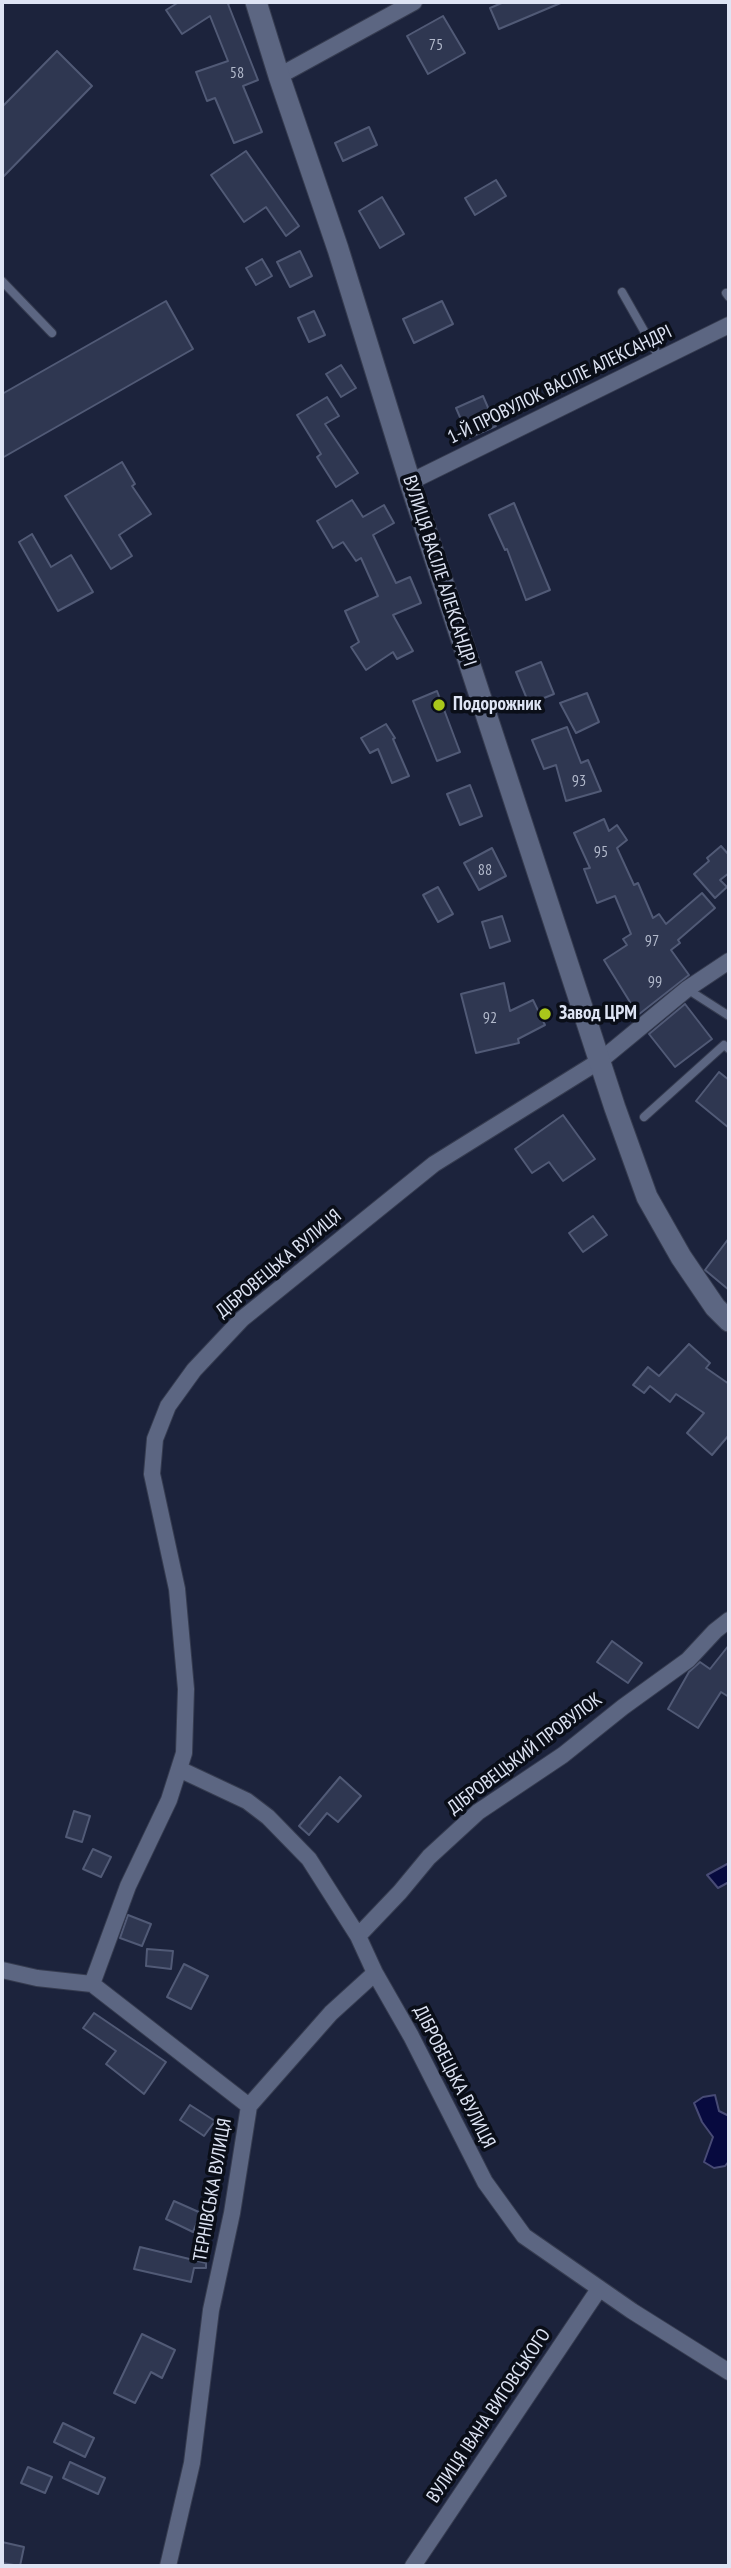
<!DOCTYPE html>
<html>
<head>
<meta charset="utf-8">
<style>
	body { margin:0 }
	#map { position:relative; width:731px; height:2568px; overflow:hidden; background:#1c233c; font-family:"PT Sans Narrow",sans-serif }
	canvas { display:block }
	.frame { position:absolute; inset:0; border:4px solid #dee4f4; pointer-events:none }
</style>
</head>
<body>
<div id="map">
<canvas width="731" height="2568"></canvas>
<div class="frame"></div>
</div>
<script>
const c = document.querySelector('canvas').getContext('2d');
c.lineJoin = 'round';
function fill(path, color) {
  c.fillStyle = color;
  c.fill(path, 'evenodd');
}
function shape(rows) {
  const path = new Path2D();
  for (const r of rows) {
    path.moveTo(r[0], r[1]);
    for (let i = 2; i < r.length; i += 2) path.lineTo(r[i], r[i + 1]);
  }
  return path;
}
function trace(path, color, width, dash) {
  c.strokeStyle = color;
  c.lineWidth = width;
  c.lineCap = dash ? 'butt' : 'round';
  c.setLineDash(dash || []);
  c.stroke(path);
}
function label(font, color, halo, rows, align = 'center') {
  c.font = font + ' "PT Sans Narrow",sans-serif';
  c.lineWidth = 7;
  c.setLineDash([]);
  c.textBaseline = 'middle';
  c.strokeStyle = halo;
  c.fillStyle = color;
  for (const [text, x, y, turn = 0] of rows) {
    c.save();
    c.translate(x, y);
    c.rotate((+turn || 0) * Math.PI / 180);
    c.textAlign = isNaN(turn) ? turn : align;
    if (halo) c.strokeText(text, 0, 0);
    c.fillText(text, 0, 0);
    c.restore();
  }
}
const water = shape([
	[729,1863,729,1882,718,1888,707,1875,729,1863],
	[715,2095,719,2111,729,2116,729,2161,725,2166,714,2168,704,2162,713,2137,702,2122,694,2103,703,2097,715,2095]
]);
fill(water, '#070a3f');
trace(water, '#484b75', 2);
const building = shape([
	[179,2,232,2,228,4,258,80,243,86,262,132,234,143,215,98,207,101,196,72,228,61,210,16,182,34,166,10,179,2],
	[504,2,563,2,499,29,490,8,504,2],
	[443,16,465,53,428,74,407,36,443,16],
	[57,51,92,86,2,178,2,107,57,51],
	[369,127,377,145,343,161,335,143,369,127],
	[246,151,299,226,286,236,266,207,244,222,211,175,246,151],
	[496,180,506,196,475,215,465,198,496,180],
	[382,197,404,234,380,248,359,211,382,197],
	[300,251,312,276,290,287,277,262,300,251],
	[262,259,272,276,256,285,246,268,262,259],
	[166,301,193,349,2,458,2,394,166,301],
	[442,301,453,324,414,343,403,319,442,301],
	[314,311,325,335,309,342,298,318,314,311],
	[341,365,356,388,341,397,326,374,341,365],
	[483,396,496,426,469,438,456,408,483,396],
	[327,397,339,416,325,424,358,473,336,487,317,457,321,454,297,415,327,397],
	[122,462,135,484,132,486,151,514,119,535,132,556,111,569,65,496,122,462],
	[352,500,363,517,384,505,394,523,373,535,396,583,410,577,421,603,393,615,413,651,397,659,393,652,366,670,351,647,359,642,345,611,378,596,361,558,356,561,343,542,333,548,317,521,352,500],
	[514,503,550,590,526,600,507,549,505,550,489,515,514,503],
	[32,534,51,567,71,555,93,592,58,611,19,542,32,534],
	[541,662,554,694,529,704,516,672,541,662],
	[437,691,460,752,437,761,413,701,437,691],
	[587,693,599,722,576,733,560,703,587,693],
	[386,724,395,738,393,739,409,776,392,783,378,749,370,753,361,738,386,724],
	[567,727,581,763,588,760,601,791,566,801,556,765,544,769,532,740,567,727],
	[470,785,482,816,460,825,447,794,470,785],
	[604,819,609,831,617,825,627,840,617,848,634,885,638,883,653,918,659,914,666,924,702,893,715,908,678,940,680,943,671,950,689,975,638,1015,604,960,627,945,623,939,631,934,615,896,597,903,584,869,590,868,574,833,604,819],
	[721,846,729,855,729,873,720,880,727,887,715,898,694,874,709,861,707,858,721,846],
	[492,848,506,876,479,890,464,863,492,848],
	[438,887,453,914,438,922,423,895,438,887],
	[502,916,510,941,490,948,482,922,502,916],
	[504,983,510,1011,533,1000,545,1025,518,1039,519,1043,476,1053,461,994,504,983],
	[685,1004,712,1039,675,1067,649,1034,685,1004],
	[719,1072,729,1080,729,1128,696,1101,719,1072],
	[563,1115,595,1159,563,1181,549,1162,532,1173,515,1149,563,1115],
	[593,1216,607,1235,583,1252,569,1233,593,1216],
	[729,1238,729,1290,705,1270,729,1238],
	[689,1344,710,1363,706,1368,729,1384,729,1435,712,1455,687,1433,704,1413,676,1394,670,1402,650,1386,644,1393,633,1385,648,1367,659,1376,689,1344],
	[612,1641,642,1663,628,1683,597,1662,612,1641],
	[729,1645,729,1697,721,1692,698,1728,668,1709,689,1672,700,1662,710,1669,729,1645],
	[340,1777,361,1796,338,1822,327,1813,309,1835,299,1826,340,1777],
	[74,1811,90,1816,82,1842,66,1837,74,1811],
	[93,1849,111,1857,101,1877,83,1869,93,1849],
	[128,1915,151,1924,142,1946,120,1938,128,1915],
	[147,1949,173,1951,171,1969,146,1966,147,1949],
	[184,1964,208,1976,191,2009,167,1997,184,1964],
	[94,2013,166,2062,144,2094,106,2064,116,2051,83,2028,94,2013],
	[190,2105,215,2121,204,2136,180,2120,190,2105],
	[174,2201,201,2213,193,2232,166,2219,174,2201],
	[140,2247,206,2263,206,2268,194,2268,191,2282,134,2269,140,2247],
	[142,2334,175,2350,162,2378,151,2372,135,2403,114,2393,142,2334],
	[63,2423,94,2438,85,2457,54,2442,63,2423],
	[70,2462,105,2478,98,2494,63,2478,70,2462],
	[28,2467,52,2477,45,2493,21,2483,28,2467],
	[2,2542,24,2547,20,2566,2,2563,2,2542]
]);
fill(building, '#2f3751');
trace(building, '#515a76', 2);
const lane = shape([
	[2,281,52,333],
	[622,292,660,359],
	[726,293,729,297],
	[687,989,729,1016],
	[644,1117,724,1045,729,1049]
]);
const street = shape([
	[279,76,414,2],
	[410,482,729,325],
	[179,1769,247,1801,268,1817,309,1859,358,1936,375,1973,411,2036,485,2182,524,2236,632,2311,729,2372],
	[358,1936,400,1892,429,1857,478,1812,563,1755,623,1707,688,1660,715,1631,729,1620],
	[2,1970,37,1978,92,1984,249,2106],
	[92,1984,128,1886,169,1800,184,1753,186,1689,177,1589,152,1474,155,1439,168,1406,194,1370,242,1319,434,1164,601,1060,687,989,729,961],
	[249,2106,331,2013,375,1973],
	[168,2566,192,2463,211,2310,232,2213,249,2106],
	[413,2566,599,2289]
]);
const secondary = shape([
	[256,2,279,76,338,249,410,482,615,1108,647,1197,681,1257,715,1307,729,1321]
]);
trace(lane, '#363c50', 10);
trace(street, '#363c50', 18);
trace(secondary, '#363c50', 23);
trace(lane, '#5c6682', 8);
trace(street, '#5c6682', 16);
trace(secondary, '#5c6682', 21);
for (const [x, y, r, color] of [
	[439,705,7,"#a9c71b"],
	[545,1014,7,"#a9c71b"]
]) {
  const dot = new Path2D();
  dot.arc(x, y, r, 0, 2 * Math.PI);
  c.fillStyle = color;
  c.fill(dot);
  trace(dot, '#0a0e18', 2.5);
}
label('16px', '#b2b9cb', null, [
	["75",436,45],
	["58",237,73],
	["93",579,781],
	["95",601,852],
	["88",485,870],
	["97",652,941],
	["99",655,982],
	["92",490,1018]
]);
label('19px', '#dee4f4', '#0a0e18', [
	["1-Й ПРОВУЛОК ВАСІЛЕ АЛЕКСАНДРІ",560,385,-26],
	["ВУЛИЦЯ ВАСІЛЕ АЛЕКСАНДРІ",439,571,72],
	["ДІБРОВЕЦЬКА ВУЛИЦЯ",279,1264,-40],
	["ДІБРОВЕЦЬКИЙ ПРОВУЛОК",525,1754,-37],
	["ДІБРОВЕЦЬКА ВУЛИЦЯ",454,2077,63],
	["ТЕРНІВСЬКА ВУЛИЦЯ",213,2190,-80],
	["ВУЛИЦЯ ІВАНА ВИГОВСЬКОГО",489,2416,-56]
]);
label('bold 19px', '#dee4f4', '#0a0e18', [
	["Подорожник",453,705],
	["Завод ЦРМ",559,1014]
], 'left');
</script>
</body>
</html>
